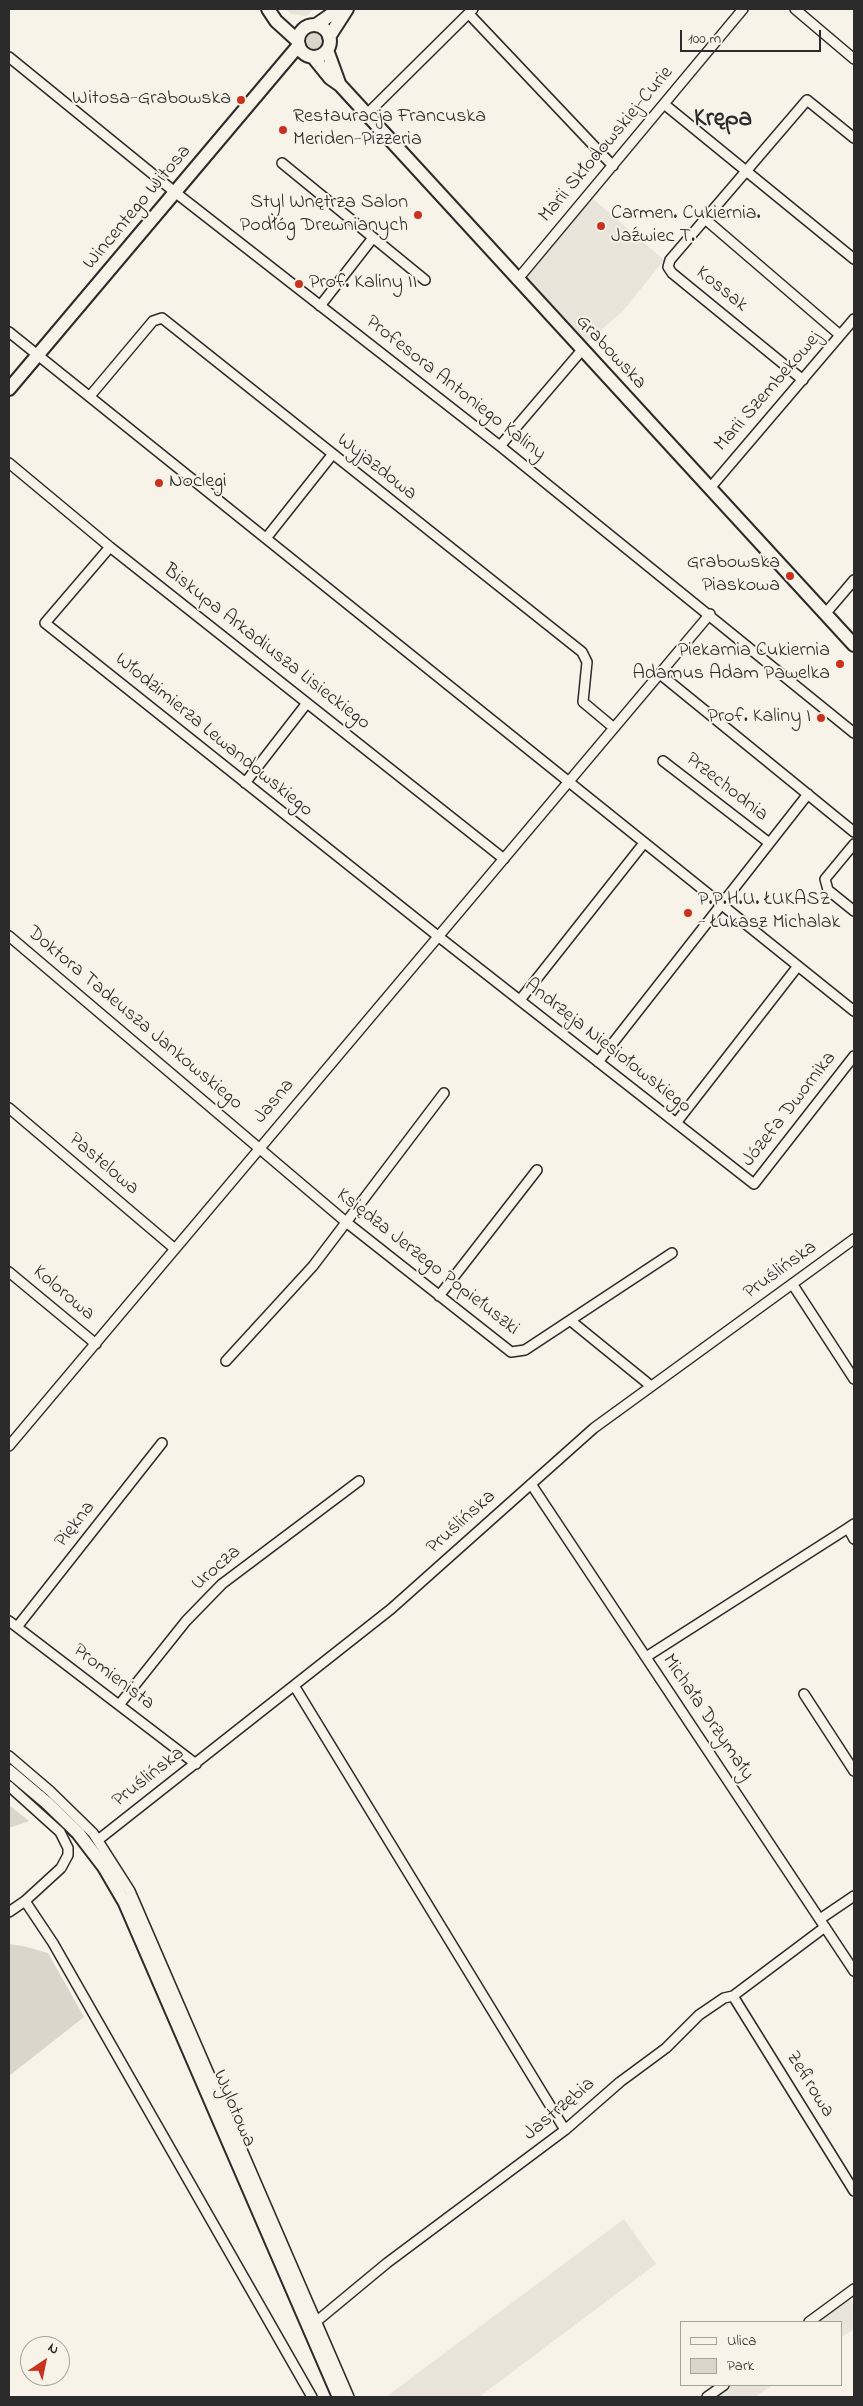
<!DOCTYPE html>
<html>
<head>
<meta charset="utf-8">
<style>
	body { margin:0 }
	#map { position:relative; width:863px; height:2406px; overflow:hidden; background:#f7f3e8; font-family:"Indie Flower",sans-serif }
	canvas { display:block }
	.frame { position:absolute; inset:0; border:10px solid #2b2b2b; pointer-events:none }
	.legend { position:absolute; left:680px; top:2321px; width:162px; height:65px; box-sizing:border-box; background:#f7f3e8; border:1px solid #a5a39c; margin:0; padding:6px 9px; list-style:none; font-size:15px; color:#2b2b2b }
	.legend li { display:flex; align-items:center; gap:10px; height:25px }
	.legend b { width:25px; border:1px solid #a5a39c }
	.north { position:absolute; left:20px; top:2336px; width:50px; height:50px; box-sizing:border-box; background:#f7f3e8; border:1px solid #a5a39c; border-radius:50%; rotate:34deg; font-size:14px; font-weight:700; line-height:20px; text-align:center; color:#2b2b2b }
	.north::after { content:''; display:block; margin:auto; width:18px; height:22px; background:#c8321e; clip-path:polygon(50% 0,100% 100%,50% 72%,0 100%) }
	.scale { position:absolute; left:680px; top:30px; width:141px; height:22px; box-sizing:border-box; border:2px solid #2b2b2b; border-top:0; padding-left:6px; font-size:15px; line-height:18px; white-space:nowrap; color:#2b2b2b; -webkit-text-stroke:4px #f7f3e8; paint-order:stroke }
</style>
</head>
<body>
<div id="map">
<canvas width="863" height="2406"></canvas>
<div class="frame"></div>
<ul class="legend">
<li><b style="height:6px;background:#f7f3e8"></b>Ulica</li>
<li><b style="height:14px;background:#dad6cc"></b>Park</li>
</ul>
<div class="north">N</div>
<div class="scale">100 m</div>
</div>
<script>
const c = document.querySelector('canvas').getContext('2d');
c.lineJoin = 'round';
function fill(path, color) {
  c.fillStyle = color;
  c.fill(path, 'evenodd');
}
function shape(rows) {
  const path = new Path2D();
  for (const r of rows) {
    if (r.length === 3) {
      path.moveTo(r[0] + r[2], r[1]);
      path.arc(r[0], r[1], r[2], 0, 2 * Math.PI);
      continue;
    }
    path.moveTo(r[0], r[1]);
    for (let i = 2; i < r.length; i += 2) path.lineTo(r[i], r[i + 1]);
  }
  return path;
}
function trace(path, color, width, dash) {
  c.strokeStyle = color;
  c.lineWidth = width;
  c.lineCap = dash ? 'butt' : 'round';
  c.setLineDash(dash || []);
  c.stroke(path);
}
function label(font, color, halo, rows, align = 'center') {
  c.font = font + ' "Indie Flower",sans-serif';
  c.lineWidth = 4;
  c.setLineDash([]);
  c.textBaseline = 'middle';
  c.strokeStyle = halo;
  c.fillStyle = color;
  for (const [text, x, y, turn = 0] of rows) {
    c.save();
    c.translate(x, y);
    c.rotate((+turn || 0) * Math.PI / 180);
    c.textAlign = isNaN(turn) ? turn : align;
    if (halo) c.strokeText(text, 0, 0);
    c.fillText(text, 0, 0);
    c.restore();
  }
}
fill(shape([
	[286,9,314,9,306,16,291,14],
	[592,198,664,260,623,311,585,344,523,280],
	[624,2219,656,2264,479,2397,386,2397],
	[849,2299,854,2306,854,2329,842,2337,842,2322,817,2322],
	[732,2385,773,2385,755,2397,716,2397]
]), '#e8e4da');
fill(shape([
	[314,41,10],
	[9,1805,29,1821,9,1828],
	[9,1944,23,1946,48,1953,84,2017,9,2076]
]), '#dad6cc');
const street = shape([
	[795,9,854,59],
	[469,14,613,166],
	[9,57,176,193,500,446,854,733],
	[664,104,854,259],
	[366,115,473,9],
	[282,163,425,280],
	[705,219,840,335],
	[517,280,743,9],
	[320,306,372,239],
	[9,332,854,1011],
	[803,380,672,273,668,267,670,260,807,100,854,138],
	[90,396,153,321,162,318,582,652,587,662,583,702,614,728],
	[500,446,582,350],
	[9,463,110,547,504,859],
	[710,488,854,319],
	[267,537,332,455],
	[110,547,45,623,439,937,754,1184,854,1056],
	[825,614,854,580],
	[660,674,854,832],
	[663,761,768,842],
	[245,783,307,703],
	[854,844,825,879,828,890,854,911],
	[9,936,346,1222,511,1352,525,1350,672,1253],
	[520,1000,644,843],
	[598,1062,808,794],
	[9,1108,175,1249],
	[676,1123,798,966],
	[9,1272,96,1344],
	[793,1285,854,1379],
	[439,1296,537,1170],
	[571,1321,651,1386],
	[226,1361,313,1266,444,1093],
	[9,1446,710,614],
	[531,1484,854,1971],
	[854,1524,848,1528,854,1539],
	[9,1621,196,1764],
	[17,1627,162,1443],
	[646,1657,848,1528],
	[295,1687,565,2130],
	[804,1694,854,1771],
	[119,1705,186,1621,222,1584,359,1481],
	[9,1756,50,1791,93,1833,130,1891,349,2397],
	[9,1786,60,1832,68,1848,68,1855,61,1868,25,1901,9,1912],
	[98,1840,391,1609,594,1428,854,1239],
	[25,1901,53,1943,312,2397],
	[820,1919,854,1896],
	[733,1996,854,2191],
	[317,2321,387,2263,565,2130,620,2082,666,2048,699,2015,724,1998,733,1996,825,1927],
	[809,2322,854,2289],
	[707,2397,724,2385]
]);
const secondary = shape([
	[268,9,276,21,298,41],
	[316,25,339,9],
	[314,41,16],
	[329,37,347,9],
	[327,50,339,83],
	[313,57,330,78,340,85,854,645],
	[9,389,299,45],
	[9,1771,47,1803,78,1833,104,1867,125,1903,339,2397]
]);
trace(street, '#2b2b2b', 12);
trace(secondary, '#2b2b2b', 16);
trace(street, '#f7f3e8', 9);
trace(secondary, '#f7f3e8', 12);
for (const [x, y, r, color] of [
	[241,100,5,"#c8321e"],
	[283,130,5,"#c8321e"],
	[418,215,5,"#c8321e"],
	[601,226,5,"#c8321e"],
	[299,284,5,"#c8321e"],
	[159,483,5,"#c8321e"],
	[790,576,5,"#c8321e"],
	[840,664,5,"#c8321e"],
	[821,718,5,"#c8321e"],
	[688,913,5,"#c8321e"]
]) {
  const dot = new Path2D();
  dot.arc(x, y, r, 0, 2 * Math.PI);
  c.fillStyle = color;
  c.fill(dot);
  trace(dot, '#f7f3e8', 2);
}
label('20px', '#2b2b2b', '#f7f3e8', [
	["Witosa-Grabowska",231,100],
	["Restauracja Francuska",293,118,"left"],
	["Meriden-Pizzeria",293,141,"left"],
	["Styl Wnętrza Salon",408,204],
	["Podłóg Drewnianych",408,227],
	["Carmen. Cukiernia.",611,215,"left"],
	["Jaźwiec T.",611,238,"left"],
	["Prof. Kaliny II",309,284,"left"],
	["Noclegi",169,483,"left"],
	["Grabowska",780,564],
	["Piaskowa",780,587],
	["Piekarnia Cukiernia",830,652],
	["Adamus Adam Pawelka",830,675],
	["Prof. Kaliny I",811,718],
	["P.P.H.U. ŁUKASZ",698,901,"left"],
	["- Łukasz Michalak",698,924,"left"]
], 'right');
label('20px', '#2b2b2b', '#f7f3e8', [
	["Marii Skłodowskiej-Curie",607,145,-50],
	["Wincentego Witosa",138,208,-50],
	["Kossak",721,290,39],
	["Grabowska",610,353,47],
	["Profesora Antoniego Kaliny",455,389,38],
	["Marii Szembekowej",769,392,-49],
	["Wyjazdowa",376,468,38],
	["Biskupa Arkadiusza Lisieckiego",266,648,38],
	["Włodzimierza Lewandowskiego",213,736,39],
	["Przechodnia",726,788,38],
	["Doktora Tadeusza Jankowskiego",134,1019,40],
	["Andrzeja Niesiołowskiego",607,1047,38],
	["Jasna",275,1102,-50],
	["Józefa Dwornika",790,1110,-52],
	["Pastelowa",103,1165,40],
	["Księdza Jerzego Popiełuszki",427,1263,38],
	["Pruślińska",781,1271,-36],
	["Kolorowa",63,1294,40],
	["Pruślińska",462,1523,-42],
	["Piękna",76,1525,-52],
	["Urocza",217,1569,-41],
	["Promienista",113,1678,37],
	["Michała Drzymały",707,1718,56],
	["Pruślińska",149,1778,-38],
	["Zefirowa",809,2085,58],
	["Wylotowa",233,2109,67],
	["Jastrzębia",560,2110,-40]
]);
label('bold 25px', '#2b2b2b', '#f7f3e8', [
	["Krępa",723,121]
]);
</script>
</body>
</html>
